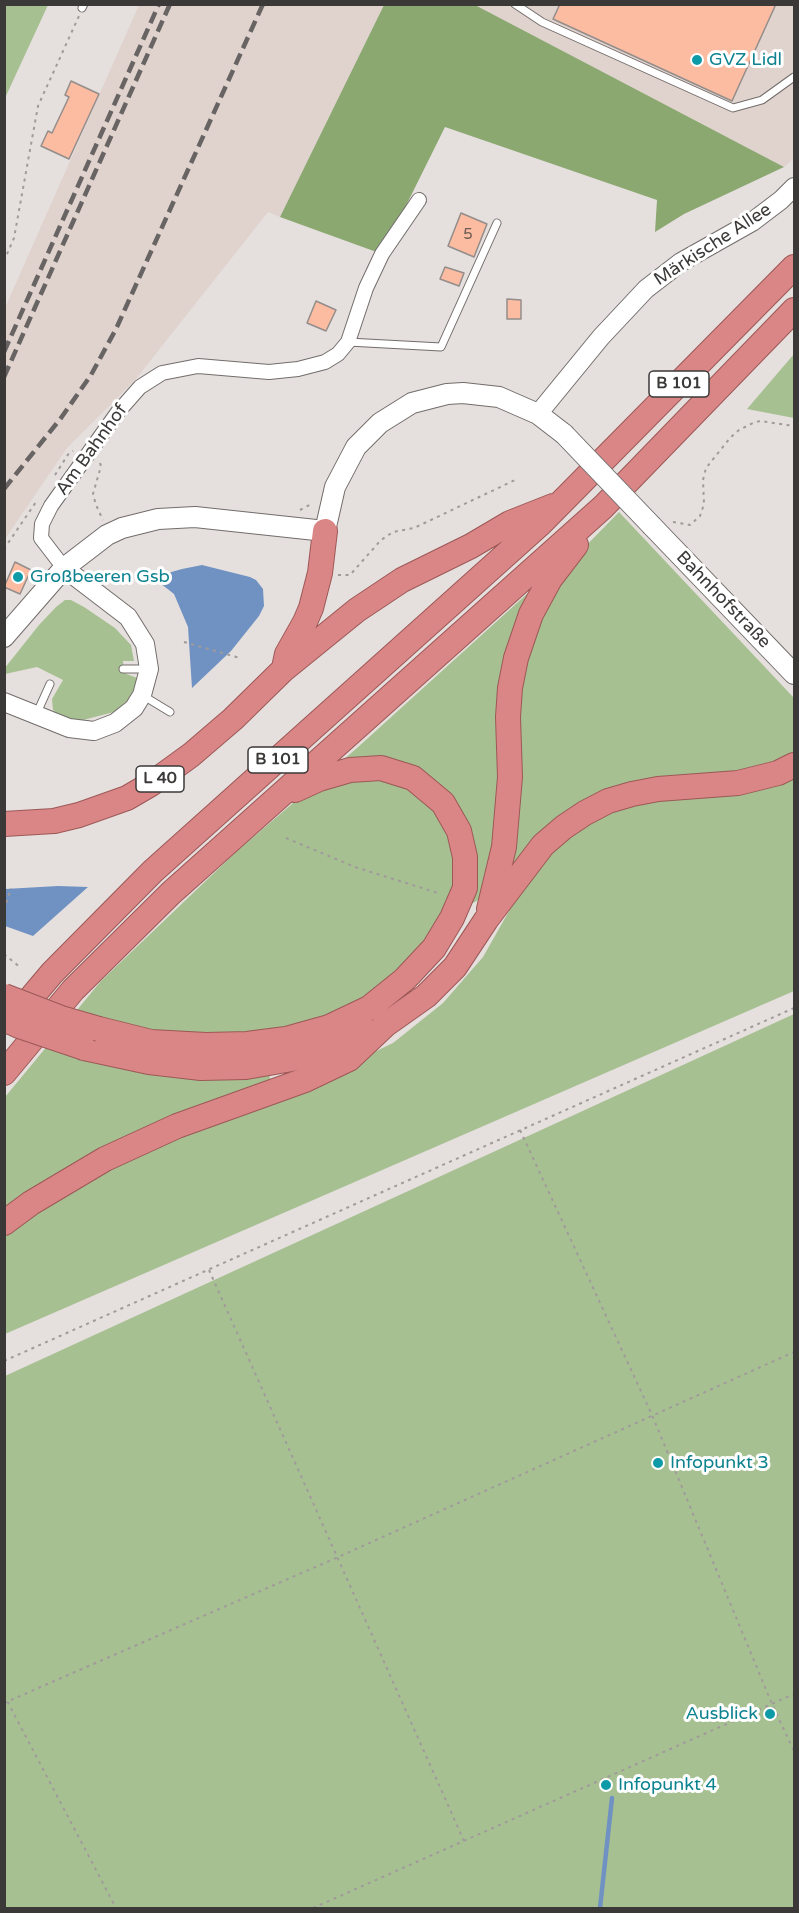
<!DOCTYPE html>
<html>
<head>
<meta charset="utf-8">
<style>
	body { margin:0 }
	#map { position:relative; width:799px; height:1913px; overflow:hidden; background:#e5dfdd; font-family:"Varela Round",sans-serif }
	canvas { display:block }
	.frame { position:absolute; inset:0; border:6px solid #3b3938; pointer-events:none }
</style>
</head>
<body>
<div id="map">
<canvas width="799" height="1913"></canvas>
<div class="frame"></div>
</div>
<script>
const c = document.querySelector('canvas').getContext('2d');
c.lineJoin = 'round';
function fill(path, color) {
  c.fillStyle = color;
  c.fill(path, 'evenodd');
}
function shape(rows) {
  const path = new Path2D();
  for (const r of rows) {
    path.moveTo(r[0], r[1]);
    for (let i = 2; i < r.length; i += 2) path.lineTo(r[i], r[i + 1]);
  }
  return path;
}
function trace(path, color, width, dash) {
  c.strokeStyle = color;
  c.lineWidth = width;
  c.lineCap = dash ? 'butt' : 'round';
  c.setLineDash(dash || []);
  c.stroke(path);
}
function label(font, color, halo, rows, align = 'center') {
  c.font = font + ' "Varela Round",sans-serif';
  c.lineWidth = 6;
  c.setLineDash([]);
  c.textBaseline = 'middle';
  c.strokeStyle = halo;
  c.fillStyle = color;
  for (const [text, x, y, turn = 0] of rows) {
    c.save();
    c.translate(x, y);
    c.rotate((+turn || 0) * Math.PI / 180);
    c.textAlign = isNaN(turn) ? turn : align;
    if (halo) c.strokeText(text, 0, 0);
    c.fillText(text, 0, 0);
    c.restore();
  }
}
fill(shape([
	[139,5,384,5,280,217,268,212,135,380,67,448,5,539,5,308],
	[475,5,794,5,794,158,784,167]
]), '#e0d2cd');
fill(shape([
	[5,4,48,5,5,98,4,5],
	[794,354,794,418,747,409],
	[619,512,794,698,794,754,748,773,639,783,475,902,444,916,399,976,340,1012,267,1035,270,1081,5,1214,5,1097,101,981,236,852,357,748,528,593,553,588,577,555],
	[65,600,71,600,84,607,115,628,131,645,134,661,123,661,124,673,137,678,135,688,129,699,114,712,83,720,63,719,53,710,52,699,63,680,37,667,5,674,4,669,39,625,56,607],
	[794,775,794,991,5,1334,4,1235,69,1189,170,1138,327,1075,393,1043,443,1003,483,957,513,904,546,853,593,820,631,804],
	[794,1014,794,1908,5,1908,5,1376]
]), '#a7c092');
fill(shape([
	[384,5,475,5,784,167,684,214,655,232,657,200,445,127,382,254,280,217]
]), '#8ba871');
fill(shape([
	[202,565,250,577,256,580,263,589,264,606,259,616,231,651,192,688,188,627,174,594,160,583,161,575,182,569],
	[58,886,88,887,33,936,5,926,5,889]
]), '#7092c3');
trace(shape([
	[600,1908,612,1798]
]), '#7092c3', 4.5);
const building = shape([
	[560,4,776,4,732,101,553,19,560,4],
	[71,81,99,94,69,159,41,146,48,131,52,133,69,97,65,95,71,81],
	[461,213,487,224,474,257,448,246,461,213],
	[445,267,464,273,459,286,440,279,445,267],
	[507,299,521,300,521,319,507,319,507,299],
	[316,301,336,310,326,331,307,323,316,301],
	[15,562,31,570,20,594,4,587,15,562]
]);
fill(building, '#fcbca1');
trace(building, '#938d8b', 1.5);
const service = shape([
	[515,4,542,22,733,108,762,100,794,77],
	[82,8,84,4],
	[348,342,441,347,497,223],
	[123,669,147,669],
	[142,695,170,712],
	[36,715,50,684]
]);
const minor = shape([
	[64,568,41,538,42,524,51,506,118,412,140,387,162,373,198,366,269,372,298,369,325,362,338,354,348,342,366,288,382,254,419,200]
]);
const tertiary = shape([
	[538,414,601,337,646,289,681,262,752,222,781,200,794,187],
	[4,702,69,728,94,731,115,723,134,708,142,695,149,669,145,644,128,617,64,568]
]);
const secondary = shape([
	[652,526,794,674],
	[4,637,64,568,107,535,122,528,158,519,195,517,325,531,335,487,356,447,380,423,412,403,447,394,463,393,499,397,538,414,564,434]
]);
const trunk = shape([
	[284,668,287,654,305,622,311,608,320,573,325,531],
	[4,824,54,821,79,815,127,798,151,784,191,755,233,719,283,670,357,610,402,580,471,546,510,523,553,506],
	[489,909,504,847,510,777,508,717,510,688,516,658,531,614,550,579,576,545],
	[14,1018,52,973,153,871,540,524,794,267],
	[99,1029,151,1042,206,1045,247,1044,286,1039,329,1027,369,1008,405,979,434,948,452,918,465,888,465,857,459,831,443,803,413,778,381,768,350,770,319,779,295,790],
	[84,1048,149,1062,201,1068,246,1067,292,1059,340,1045,369,1032],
	[4,1073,73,990,171,893,603,507,794,310],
	[4,1223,31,1203,105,1159,177,1126,305,1080,349,1059,385,1025,426,996,455,967,486,920,543,845,564,827,585,813,608,801,632,794,658,789,738,783,778,773,794,765]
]);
trace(service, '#726d6b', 9);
trace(minor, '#726d6b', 16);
trace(tertiary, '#726d6b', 20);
trace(secondary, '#726d6b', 22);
trace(trunk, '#9c5857', 26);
trace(shape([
	[4,261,14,238,38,106,79,16],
	[100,463,101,466,93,494,96,505,103,520],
	[55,475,69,453,73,451],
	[300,510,313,503],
	[673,522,690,525,700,516,704,504,703,480,706,468,730,438,739,430,753,423,760,421,794,426],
	[4,549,36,502],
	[338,575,350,575,381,540,393,532,414,528,515,480],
	[184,642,240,658],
	[286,838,355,867,441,894],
	[4,910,11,888],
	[4,954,21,968],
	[520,1130,652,1415,772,1704,794,1751],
	[209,1270,464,1841],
	[4,1361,794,1008],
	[4,1695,116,1908],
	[4,1703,336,1558,794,1352],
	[313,1908,794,1694]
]), '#a09b9a', 2, [3, 4.5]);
trace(service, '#fff', 7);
trace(minor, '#fff', 14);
trace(tertiary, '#fff', 18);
trace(secondary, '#fff', 20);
trace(trunk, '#da8686', 24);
trace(shape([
	[4,352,159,4],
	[4,377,170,4],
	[4,489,61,418,91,375,116,329,263,4]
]), '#676463', 4.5, [12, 6]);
const secondaryBridge = shape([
	[564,434,652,526]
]);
const trunkBridge = shape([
	[4,996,61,1018,99,1029],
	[4,1019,19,1026,84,1048]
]);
trace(secondaryBridge, '#726d6b', 22, []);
trace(trunkBridge, '#9c5857', 26, []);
trace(secondaryBridge, '#fff', 20);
trace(trunkBridge, '#da8686', 24);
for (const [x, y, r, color] of [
	[697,60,6,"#0f9aa8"],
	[18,577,6,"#0f9aa8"],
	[658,1463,6,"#0f9aa8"],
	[770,1714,6,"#0f9aa8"],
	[606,1785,6,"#0f9aa8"]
]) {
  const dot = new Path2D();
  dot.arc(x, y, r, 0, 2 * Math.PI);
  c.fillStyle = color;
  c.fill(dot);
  trace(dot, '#fff', 2);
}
label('15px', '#6b5a52', null, [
	["5",468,235]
]);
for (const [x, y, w] of [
	[679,384,60],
	[278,760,60],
	[160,779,48]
]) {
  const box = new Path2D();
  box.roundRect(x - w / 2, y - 13, w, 26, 4.5);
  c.fillStyle = '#fff';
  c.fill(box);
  trace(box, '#3b3938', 1.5);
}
label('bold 16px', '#3b3938', null, [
	["B 101",679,384],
	["B 101",278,760],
	["L 40",160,779]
]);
label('18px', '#0d838f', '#fff', [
	["GVZ Lidl",709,60],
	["Großbeeren Gsb",30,577],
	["Infopunkt 3",670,1463],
	["Ausblick",758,1714,"right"],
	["Infopunkt 4",618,1785]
], 'left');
label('18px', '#3b3938', '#fff', [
	["Märkische Allee",713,245,-33],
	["Am Bahnhof",92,450,-54],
	["Bahnhofstraße",723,600,46]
]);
</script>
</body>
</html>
